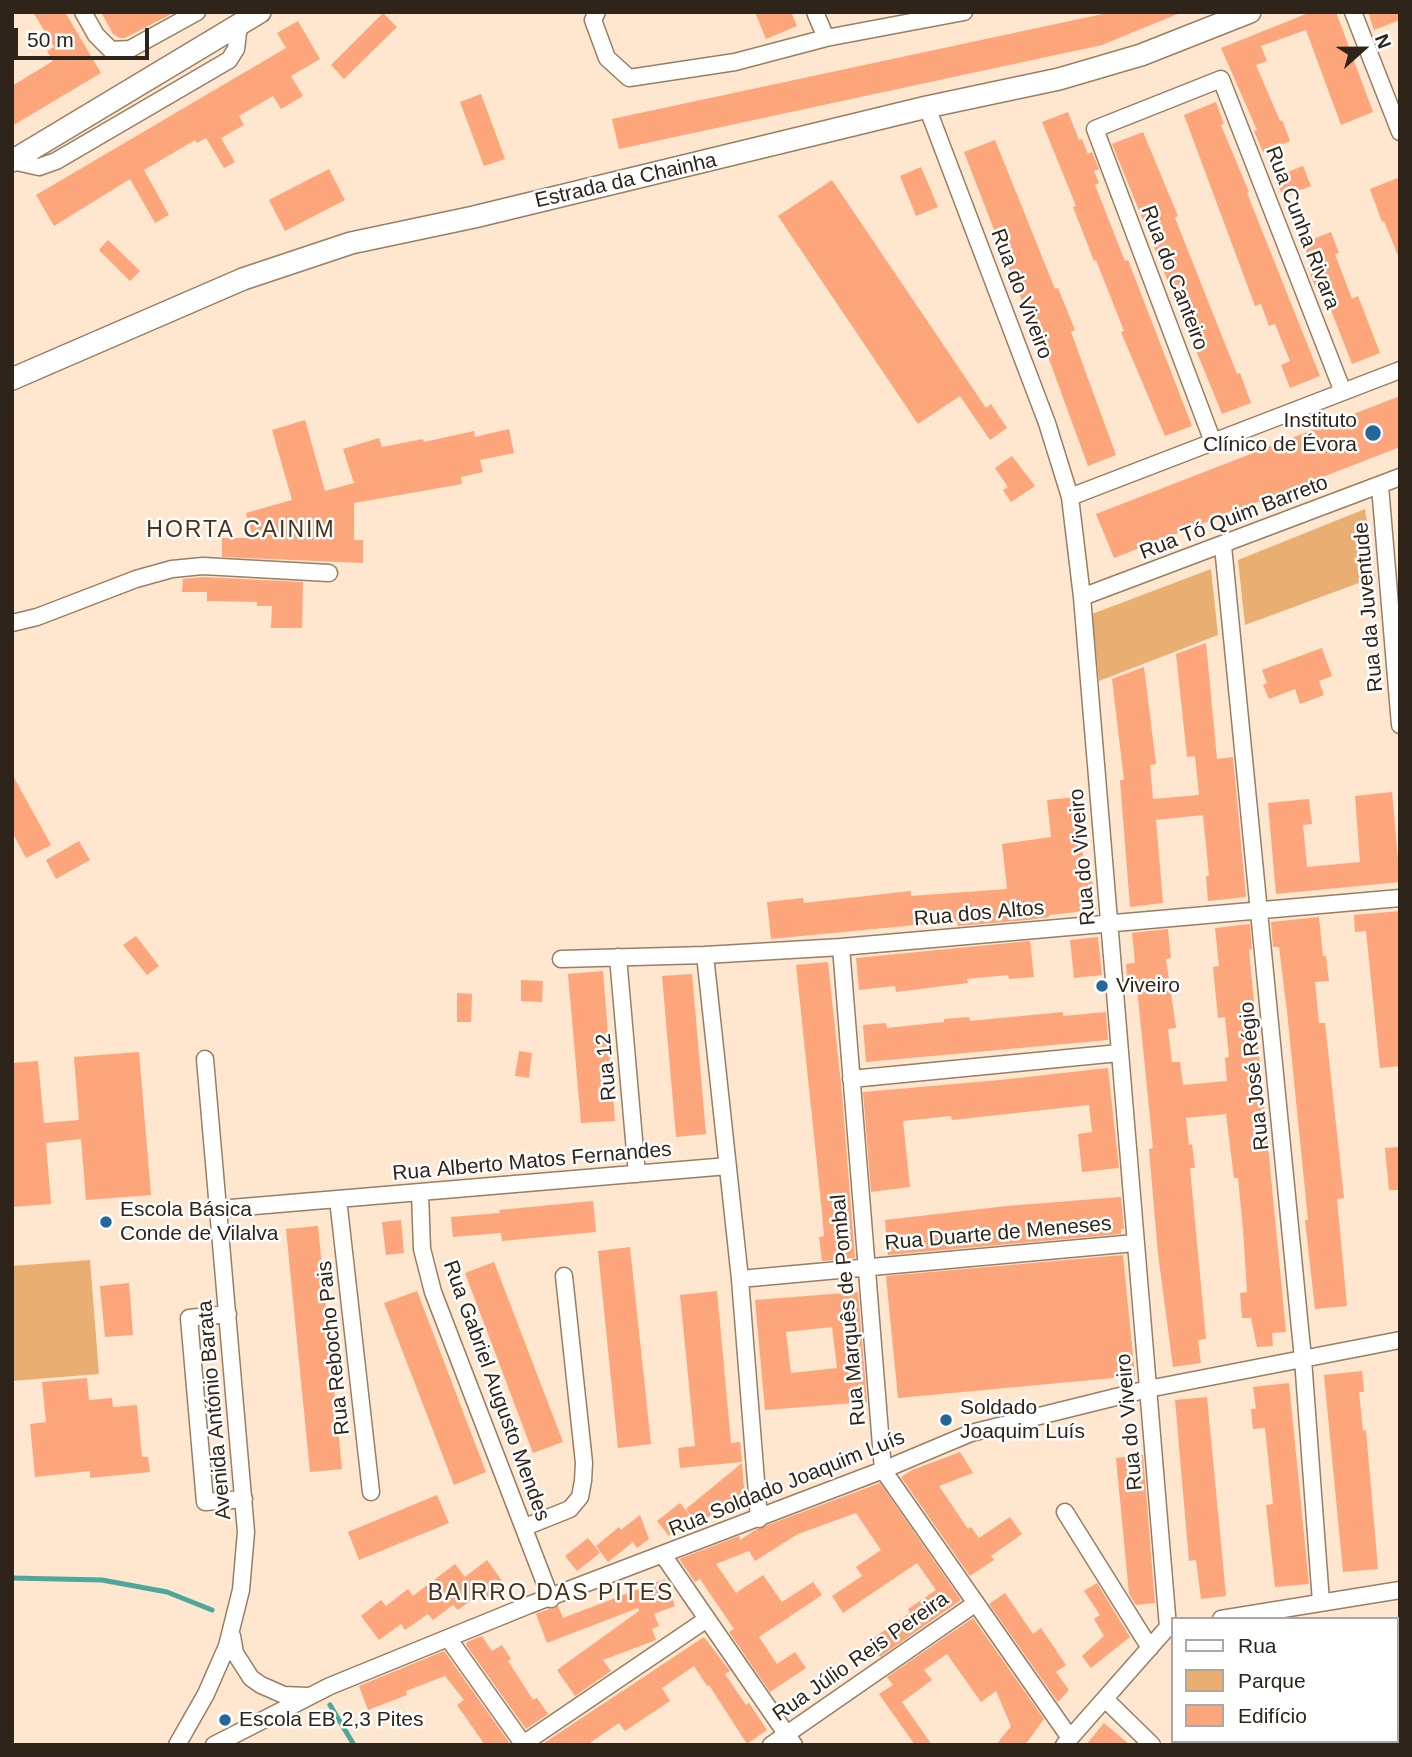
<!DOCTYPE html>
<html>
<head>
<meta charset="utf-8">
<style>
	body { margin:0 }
	#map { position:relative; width:1412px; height:1757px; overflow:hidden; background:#fee6cf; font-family:Arial,sans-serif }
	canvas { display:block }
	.frame { position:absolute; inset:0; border:14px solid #2f2419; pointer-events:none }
	.legend { position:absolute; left:1171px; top:1617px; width:228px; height:126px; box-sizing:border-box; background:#fff; border:2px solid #aca7a3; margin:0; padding:9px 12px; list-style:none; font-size:21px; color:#2f2419 }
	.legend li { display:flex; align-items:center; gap:14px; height:35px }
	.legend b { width:35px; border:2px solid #aca7a3 }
	.north { position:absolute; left:1328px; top:14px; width:70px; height:70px; -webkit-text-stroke:5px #fff; paint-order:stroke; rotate:69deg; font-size:19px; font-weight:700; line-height:28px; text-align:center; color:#2f2419 }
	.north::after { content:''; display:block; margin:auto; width:24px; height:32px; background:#2f2419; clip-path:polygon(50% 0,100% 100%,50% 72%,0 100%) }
	.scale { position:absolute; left:14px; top:28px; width:135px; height:32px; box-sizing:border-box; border:4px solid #2f2419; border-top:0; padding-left:9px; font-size:21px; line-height:24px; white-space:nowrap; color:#2f2419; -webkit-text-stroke:5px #fff; paint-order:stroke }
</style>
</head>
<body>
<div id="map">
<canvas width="1412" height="1757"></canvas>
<div class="frame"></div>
<ul class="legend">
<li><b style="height:9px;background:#fff"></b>Rua</li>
<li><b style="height:19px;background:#e9af72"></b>Parque</li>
<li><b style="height:19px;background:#fda57b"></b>Edifício</li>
</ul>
<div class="north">N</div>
<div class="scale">50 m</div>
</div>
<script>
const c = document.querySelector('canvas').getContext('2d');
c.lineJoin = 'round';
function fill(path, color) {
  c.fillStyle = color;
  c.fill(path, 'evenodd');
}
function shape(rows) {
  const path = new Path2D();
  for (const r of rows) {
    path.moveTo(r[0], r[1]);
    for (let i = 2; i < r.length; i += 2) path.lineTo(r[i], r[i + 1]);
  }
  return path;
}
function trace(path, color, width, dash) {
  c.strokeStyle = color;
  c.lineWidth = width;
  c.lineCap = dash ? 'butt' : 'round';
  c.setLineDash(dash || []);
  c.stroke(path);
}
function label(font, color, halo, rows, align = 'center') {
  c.font = font + ' Arial,sans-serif';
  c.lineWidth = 5;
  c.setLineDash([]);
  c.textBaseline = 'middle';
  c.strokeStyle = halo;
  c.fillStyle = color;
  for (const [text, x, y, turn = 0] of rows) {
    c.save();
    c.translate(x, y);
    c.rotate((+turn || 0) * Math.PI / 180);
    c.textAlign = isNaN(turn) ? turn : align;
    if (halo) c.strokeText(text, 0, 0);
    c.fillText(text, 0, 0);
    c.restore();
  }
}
fill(shape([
	[1365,509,1375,577,1245,625,1238,560],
	[1211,569,1218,635,1099,681,1092,614],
	[90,1260,99,1374,12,1381,12,1266]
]), '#e9af72');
trace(shape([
	[12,1578,102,1580,167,1592,212,1610],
	[330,1705,354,1745]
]), '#4ca89c', 5);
fill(shape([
	[33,12,65,12,101,73,12,126,12,86,53,61,47,51,54,47],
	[101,12,175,12,125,38,120,38,113,34],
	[755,12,791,12,797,26,766,39],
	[1112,12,1180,13,1102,45,619,149,612,119],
	[1311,12,1336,12,1373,112,1341,125,1306,30,1261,46,1267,61,1256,65,1280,121,1282,120,1290,141,1263,152,1254,131,1257,130,1221,48],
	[1368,12,1400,12,1400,20,1374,30],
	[383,13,397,27,344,79,331,65],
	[298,21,320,59,291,76,303,96,281,109,273,96,239,116,244,125,221,138,235,162,224,168,206,138,197,143,195,140,144,170,169,215,155,223,130,179,54,226,36,195,286,48,277,33],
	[481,94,505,159,484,166,460,102],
	[1216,102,1224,124,1221,125,1249,192,1247,193,1320,376,1290,388,1281,365,1290,361,1275,324,1269,326,1261,304,1255,306,1184,115],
	[1068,112,1079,140,1082,139,1088,154,1092,152,1099,169,1094,171,1099,183,1095,185,1125,261,1128,260,1192,426,1165,436,1121,332,1124,331,1096,260,1094,261,1073,207,1076,206,1042,122],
	[1143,132,1178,216,1175,218,1237,374,1240,373,1251,403,1222,414,1112,144],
	[995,140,1055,289,1058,288,1075,330,1071,332,1116,455,1088,466,1043,343,1040,344,1015,284,964,152],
	[1303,166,1311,186,1283,197,1275,177],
	[921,167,938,207,916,216,900,176],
	[329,169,345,200,285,231,269,200],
	[1400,177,1400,258,1399,258,1384,221,1382,222,1370,189],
	[832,180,986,408,991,404,1007,428,990,440,960,396,918,424,778,216],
	[1331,232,1339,253,1335,254,1352,299,1358,296,1380,353,1352,364,1322,287,1316,289,1308,268,1312,267,1303,243],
	[108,240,140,271,130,281,99,250],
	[1400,396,1400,447,1114,558,1096,514],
	[305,420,325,491,354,483,343,449,379,438,382,447,423,439,424,442,474,431,475,437,509,429,514,453,480,460,483,472,461,477,462,484,354,503,354,540,363,540,363,563,222,557,222,538,253,538,246,513,292,500,272,430],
	[1012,456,1035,486,1011,502,1003,490,1008,487,995,468],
	[203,577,303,582,302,628,271,628,272,606,257,606,257,602,207,601,207,592,182,592,183,579],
	[1206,643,1217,759,1233,757,1246,897,1208,901,1206,876,1209,876,1203,815,1156,820,1163,903,1130,907,1120,780,1124,780,1112,679,1144,667,1156,764,1150,765,1153,799,1199,795,1195,756,1187,757,1176,654],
	[1322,648,1332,676,1319,681,1324,695,1300,704,1295,689,1269,699,1263,685,1267,683,1262,670],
	[12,774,51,845,26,858,12,832],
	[1392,792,1400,882,1276,894,1268,803,1309,799,1312,824,1303,825,1307,867,1360,862,1355,796],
	[1076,797,1086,881,1092,880,1096,910,1049,915,1049,917,1028,920,958,926,957,921,771,939,767,902,803,898,804,903,911,891,911,896,1007,889,1002,844,1051,837,1047,800],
	[79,841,90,860,56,879,46,860],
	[1400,911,1400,1066,1380,1068,1366,931,1355,932,1354,915],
	[1319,917,1323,956,1326,956,1329,981,1315,982,1319,1023,1325,1023,1339,1152,1344,1198,1337,1199,1347,1306,1315,1309,1305,1220,1308,1220,1287,1011,1279,947,1273,947,1271,922],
	[1250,924,1252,949,1249,950,1286,1332,1272,1333,1273,1346,1257,1347,1251,1318,1242,1318,1240,1293,1247,1292,1243,1229,1238,1178,1234,1178,1226,1114,1186,1118,1189,1145,1192,1144,1195,1168,1190,1168,1206,1339,1198,1340,1201,1363,1173,1367,1158,1254,1149,1149,1153,1148,1137,987,1128,988,1126,964,1135,963,1132,933,1168,929,1171,958,1166,959,1176,1028,1168,1029,1172,1062,1180,1062,1183,1085,1227,1081,1225,1058,1229,1057,1225,1017,1218,1018,1213,967,1219,966,1215,928],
	[136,936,159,966,147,975,123,945],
	[1098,937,1102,975,1074,978,1070,940],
	[1030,941,1034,977,1009,979,1008,975,967,979,968,983,896,992,895,986,859,990,856,958],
	[828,962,842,1094,855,1258,822,1261,819,1237,824,1236,822,1212,796,965],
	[603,971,615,1121,581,1123,568,974],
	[692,974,706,1134,676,1137,662,976],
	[521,980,543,981,542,1002,521,1001],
	[457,993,472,994,471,1022,457,1022],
	[1063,1012,1063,1016,1106,1012,1108,1040,866,1062,863,1025,886,1023,887,1028,944,1022,944,1019,969,1017,970,1021],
	[519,1051,532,1053,529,1078,515,1076],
	[139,1052,151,1195,86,1200,81,1139,46,1143,51,1204,12,1207,12,1063,38,1061,44,1123,79,1120,74,1057],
	[1108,1068,1119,1168,1082,1172,1078,1134,1092,1132,1089,1105,952,1120,951,1116,903,1121,910,1187,871,1192,863,1092,1000,1080],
	[1400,1147,1400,1190,1389,1190,1385,1148],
	[1121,1197,1124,1229,1121,1229,1121,1234,888,1255,885,1220,1007,1206],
	[593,1201,596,1232,502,1241,501,1233,453,1237,451,1217,500,1213,499,1210],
	[401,1220,404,1253,386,1255,382,1222],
	[318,1226,342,1469,310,1472,286,1229],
	[630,1247,651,1444,618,1448,598,1251],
	[1123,1255,1135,1376,898,1398,886,1276],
	[494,1262,563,1442,533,1453,465,1273],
	[129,1283,133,1335,105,1337,100,1286],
	[417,1291,486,1472,454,1485,384,1303],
	[717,1291,731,1443,740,1442,742,1462,680,1468,678,1448,695,1446,680,1295],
	[858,1292,867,1402,765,1410,755,1300],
	[832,1327,837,1368,791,1373,786,1332],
	[1362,1371,1364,1392,1359,1392,1363,1431,1366,1430,1378,1569,1343,1572,1324,1375],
	[87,1378,89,1400,112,1398,113,1407,137,1405,142,1457,148,1457,150,1472,90,1478,90,1471,35,1477,30,1424,46,1422,42,1382],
	[1289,1383,1309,1584,1275,1587,1266,1505,1273,1504,1265,1428,1253,1429,1251,1409,1256,1409,1253,1387],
	[1207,1397,1226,1596,1201,1599,1196,1560,1189,1561,1175,1400],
	[960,1452,973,1473,939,1486,968,1529,971,1527,979,1538,1010,1517,1022,1534,991,1556,994,1560,970,1576,901,1477,912,1470],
	[1143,1455,1155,1603,1136,1605,1129,1594,1116,1458],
	[742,1463,745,1500,730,1512,724,1505,698,1525,686,1509],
	[880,1483,961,1600,880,1657,869,1641,910,1613,908,1609,936,1590,917,1563,843,1613,832,1596,862,1576,856,1567,881,1550,856,1513,798,1534,755,1561,749,1551,716,1564,736,1593,763,1575,782,1602,813,1582,822,1595,759,1637,777,1664,795,1652,806,1668,770,1692,729,1632,734,1629,700,1579,695,1582,679,1559,739,1536,740,1540,757,1529],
	[437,1495,449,1523,359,1560,348,1532],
	[680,1503,692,1518,669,1536,657,1521],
	[640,1515,649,1539,637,1548,633,1542,608,1562,596,1546,619,1527,621,1530],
	[588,1538,600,1553,577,1571,565,1556],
	[487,1560,505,1585,485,1600,480,1594,458,1610,453,1605,433,1620,428,1614,405,1630,401,1624,379,1640,361,1616,381,1600,386,1606,408,1589,413,1596,455,1564,465,1577],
	[665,1579,675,1606,654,1614,659,1626,652,1629,656,1640,603,1660,611,1671,575,1696,557,1670,639,1611,638,1608,547,1643,536,1614,558,1606,563,1618],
	[1097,1583,1130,1637,1091,1668,1082,1656,1104,1636,1094,1619,1100,1615,1084,1591],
	[1005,1593,1033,1634,1041,1628,1066,1665,1056,1672,1069,1690,1058,1702,989,1604],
	[973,1618,1044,1719,1025,1745,996,1745,1011,1726,996,1691,981,1702,947,1654,924,1670,932,1680,902,1702,932,1745,915,1745,879,1694,893,1685,887,1677],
	[482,1636,492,1651,502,1645,511,1659,508,1661,533,1700,537,1698,548,1714,526,1729,466,1645,467,1642],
	[704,1637,730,1671,725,1674,746,1705,749,1703,767,1730,747,1744,709,1685,707,1686,694,1666,662,1688,670,1701,625,1731,619,1723,587,1745,541,1745],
	[444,1651,511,1745,485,1745,457,1705,464,1700,445,1676,406,1691,407,1695,368,1710,359,1686],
	[1104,1723,1130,1745,1086,1745]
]), '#fda57b');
const minor = shape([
	[83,12,96,35,111,50,130,49,197,12],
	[597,12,593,20,607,58,629,78,735,62,826,38,964,12],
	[815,12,826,38],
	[1353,12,1400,132],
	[927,107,1047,423,1070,497,1082,597,1168,1627],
	[12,161,39,167,56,161,229,60,236,49,239,25],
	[1213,442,1095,129,1221,79,1343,392],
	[1380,486,1400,725],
	[1070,497,1400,370],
	[1223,546,1303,1359,1321,1602],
	[1082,597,1400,477],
	[12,623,37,617,136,579,172,569,203,566,329,573],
	[841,947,883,1470,1070,1738],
	[705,955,740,1279],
	[618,957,637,1174],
	[561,959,705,955,841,947,1400,898],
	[851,1079,1119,1053],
	[420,1193,422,1249,433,1292,551,1599],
	[338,1199,371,1492],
	[219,1209,728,1166],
	[228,1314,189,1318,205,1502,244,1499],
	[1065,1512,1150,1648],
	[759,1519,740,1279,1135,1243],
	[525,1527,570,1509,580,1497,583,1481,584,1463,564,1276],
	[663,1555,794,1745],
	[1221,1619,1400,1590],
	[232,1636,235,1653,251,1678,261,1685,284,1695,307,1696],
	[448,1638,524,1745],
	[1105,1699,1152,1745],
	[523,1744,707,1619],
	[177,1745,206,1694,227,1646,241,1590,246,1532,205,1059],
	[214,1745,330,1686,529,1605,883,1470,971,1433,1148,1389,1400,1340],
	[771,1745,976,1603],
	[1064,1745,1168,1627]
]);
const tertiary = shape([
	[12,161,260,12],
	[12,379,243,279,351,243,474,217,927,107,1059,79,1141,55,1250,12]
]);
trace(minor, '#987e63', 19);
trace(tertiary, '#987e63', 24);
trace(minor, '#fff', 16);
trace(tertiary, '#fff', 21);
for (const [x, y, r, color] of [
	[1373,433,9,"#24679c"],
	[1102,986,7,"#24679c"],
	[106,1222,7,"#24679c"],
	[946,1420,7,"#24679c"],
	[225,1720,7,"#24679c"]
]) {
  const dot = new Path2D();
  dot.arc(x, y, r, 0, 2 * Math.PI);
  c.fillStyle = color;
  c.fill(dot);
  trace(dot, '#fff', 2.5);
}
label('21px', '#2f2419', '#fff', [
	["Estrada da Chainha",626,181,-13],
	["Rua Cunha Rivara",1302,228,69],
	["Rua do Canteiro",1174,278,69],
	["Rua do Viveiro",1021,294,69],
	["Rua Tó Quim Barreto",1234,518,-21],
	["Rua da Juventude",1369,607,-95],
	["Rua do Viveiro",1083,857,-95],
	["Rua dos Altos",979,914,-5],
	["Rua 12",607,1067,-95],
	["Rua José Régio",1255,1076,-96],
	["Rua Alberto Matos Fernandes",532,1162,-5],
	["Rua Duarte de Meneses",998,1234,-5],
	["Rua Marquês de Pombal",849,1310,-95],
	["Rua Rebocho Pais",334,1348,-96],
	["Rua Gabriel Augusto Mendes",496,1391,70],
	["Avenida António Barata",215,1410,-95],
	["Rua do Viveiro",1130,1422,-95],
	["Rua Soldado Joaquim Luís",787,1484,-22],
	["Rua Júlio Reis Pereira",861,1657,-35]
]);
label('21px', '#2f2419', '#fff', [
	["Instituto",1357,421,"right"],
	["Clínico de Évora",1357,445,"right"],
	["Viveiro",1116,986],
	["Escola Básica",120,1210],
	["Conde de Vilalva",120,1234],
	["Soldado",960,1408],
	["Joaquim Luís",960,1432],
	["Escola EB 2,3 Pites",239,1720]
], 'left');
c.letterSpacing = '2px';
label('23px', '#49321a', '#fff', [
	["HORTA CAINIM",241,531],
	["BAIRRO DAS PITES",551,1594]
]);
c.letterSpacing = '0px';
</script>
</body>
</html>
